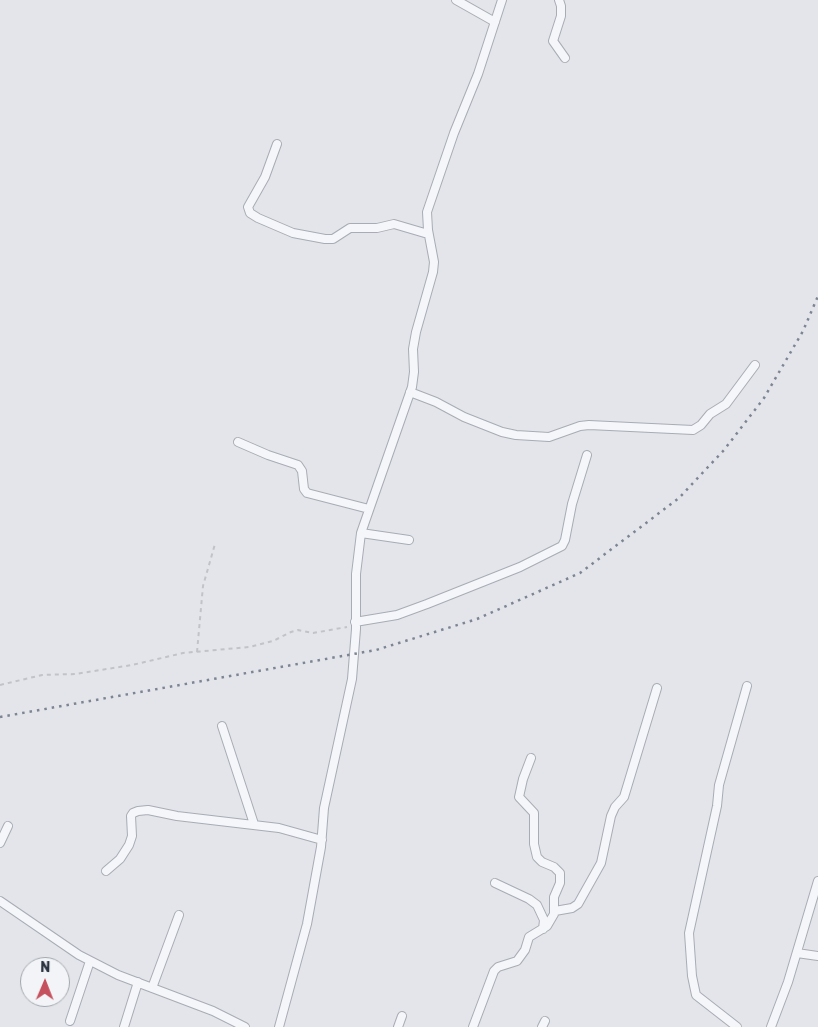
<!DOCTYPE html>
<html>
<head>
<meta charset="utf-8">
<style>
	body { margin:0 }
	#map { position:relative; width:818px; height:1027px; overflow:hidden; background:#e3e5ea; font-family:Rubik,sans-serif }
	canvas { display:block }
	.north { position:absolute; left:20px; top:957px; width:50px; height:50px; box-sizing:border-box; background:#f2f4f7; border:1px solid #a3a7ae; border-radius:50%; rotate:1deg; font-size:14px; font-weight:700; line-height:20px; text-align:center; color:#2c3341 }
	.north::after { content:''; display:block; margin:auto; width:18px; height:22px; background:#c6515e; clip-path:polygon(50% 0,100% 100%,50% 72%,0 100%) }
</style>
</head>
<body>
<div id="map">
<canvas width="818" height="1027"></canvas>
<div class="north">N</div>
</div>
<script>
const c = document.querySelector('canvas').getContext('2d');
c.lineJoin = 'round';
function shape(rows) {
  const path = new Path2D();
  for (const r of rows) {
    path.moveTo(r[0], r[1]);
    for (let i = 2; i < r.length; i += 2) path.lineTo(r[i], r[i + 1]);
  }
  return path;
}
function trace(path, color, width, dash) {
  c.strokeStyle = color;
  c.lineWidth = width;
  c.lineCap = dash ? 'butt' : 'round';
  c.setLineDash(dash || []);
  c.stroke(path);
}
const minor = shape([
	[456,0,495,22],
	[559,0,561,6,561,16,553,41,565,58],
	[277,144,265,177,248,207,250,213,258,218,293,233,325,239,333,239,350,228,377,228,394,224,428,234],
	[410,392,436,402,464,417,502,432,516,435,549,437,580,426,589,425,693,430,701,425,710,414,726,404,755,365],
	[238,442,268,455,298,465,302,471,304,489,307,493,369,509],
	[361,533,409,540],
	[355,622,397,615,427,604,520,567,562,546,565,540,572,504,587,455],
	[222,726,254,824],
	[0,843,8,826],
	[106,871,120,859,129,845,132,836,131,816,133,813,138,811,148,810,177,816,279,828,322,840],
	[495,883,529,899,537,905,544,920,543,929],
	[0,901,79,955,118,975,213,1011,245,1027],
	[555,911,572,908,578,904,601,863,611,816,615,807,624,797,657,688],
	[797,953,818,956],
	[152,988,179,915],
	[70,1021,90,961],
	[124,1027,138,982],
	[279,1027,307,924,321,847,324,808,352,679,356,629,356,574,361,533,412,387,414,372,413,349,416,332,433,272,434,262,428,230,427,212,454,133,478,74,502,0],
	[398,1027,402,1016],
	[473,1027,494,971,498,967,517,961,525,950,529,937,547,926,554,914,554,897,560,883,560,873,554,867,542,862,537,857,534,844,534,813,519,797,523,779,531,758],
	[542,1027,545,1021],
	[737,1027,696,995,692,976,689,933,717,806,719,785,747,686],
	[771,1027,788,982,818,881]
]);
trace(minor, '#a8acb4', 10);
trace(shape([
	[197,652,203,586,215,544],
	[0,685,42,675,75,674,132,665,183,653,249,647,273,641,291,632,298,630,313,633,347,627]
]), '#c1c3c9', 2, [4, 4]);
trace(minor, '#f5f6f9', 8);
trace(shape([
	[0,717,376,650,477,619,580,573,679,498,724,450,764,398,803,331,818,296]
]), '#7d8593', 2.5, [2.5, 5]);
</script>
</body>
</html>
